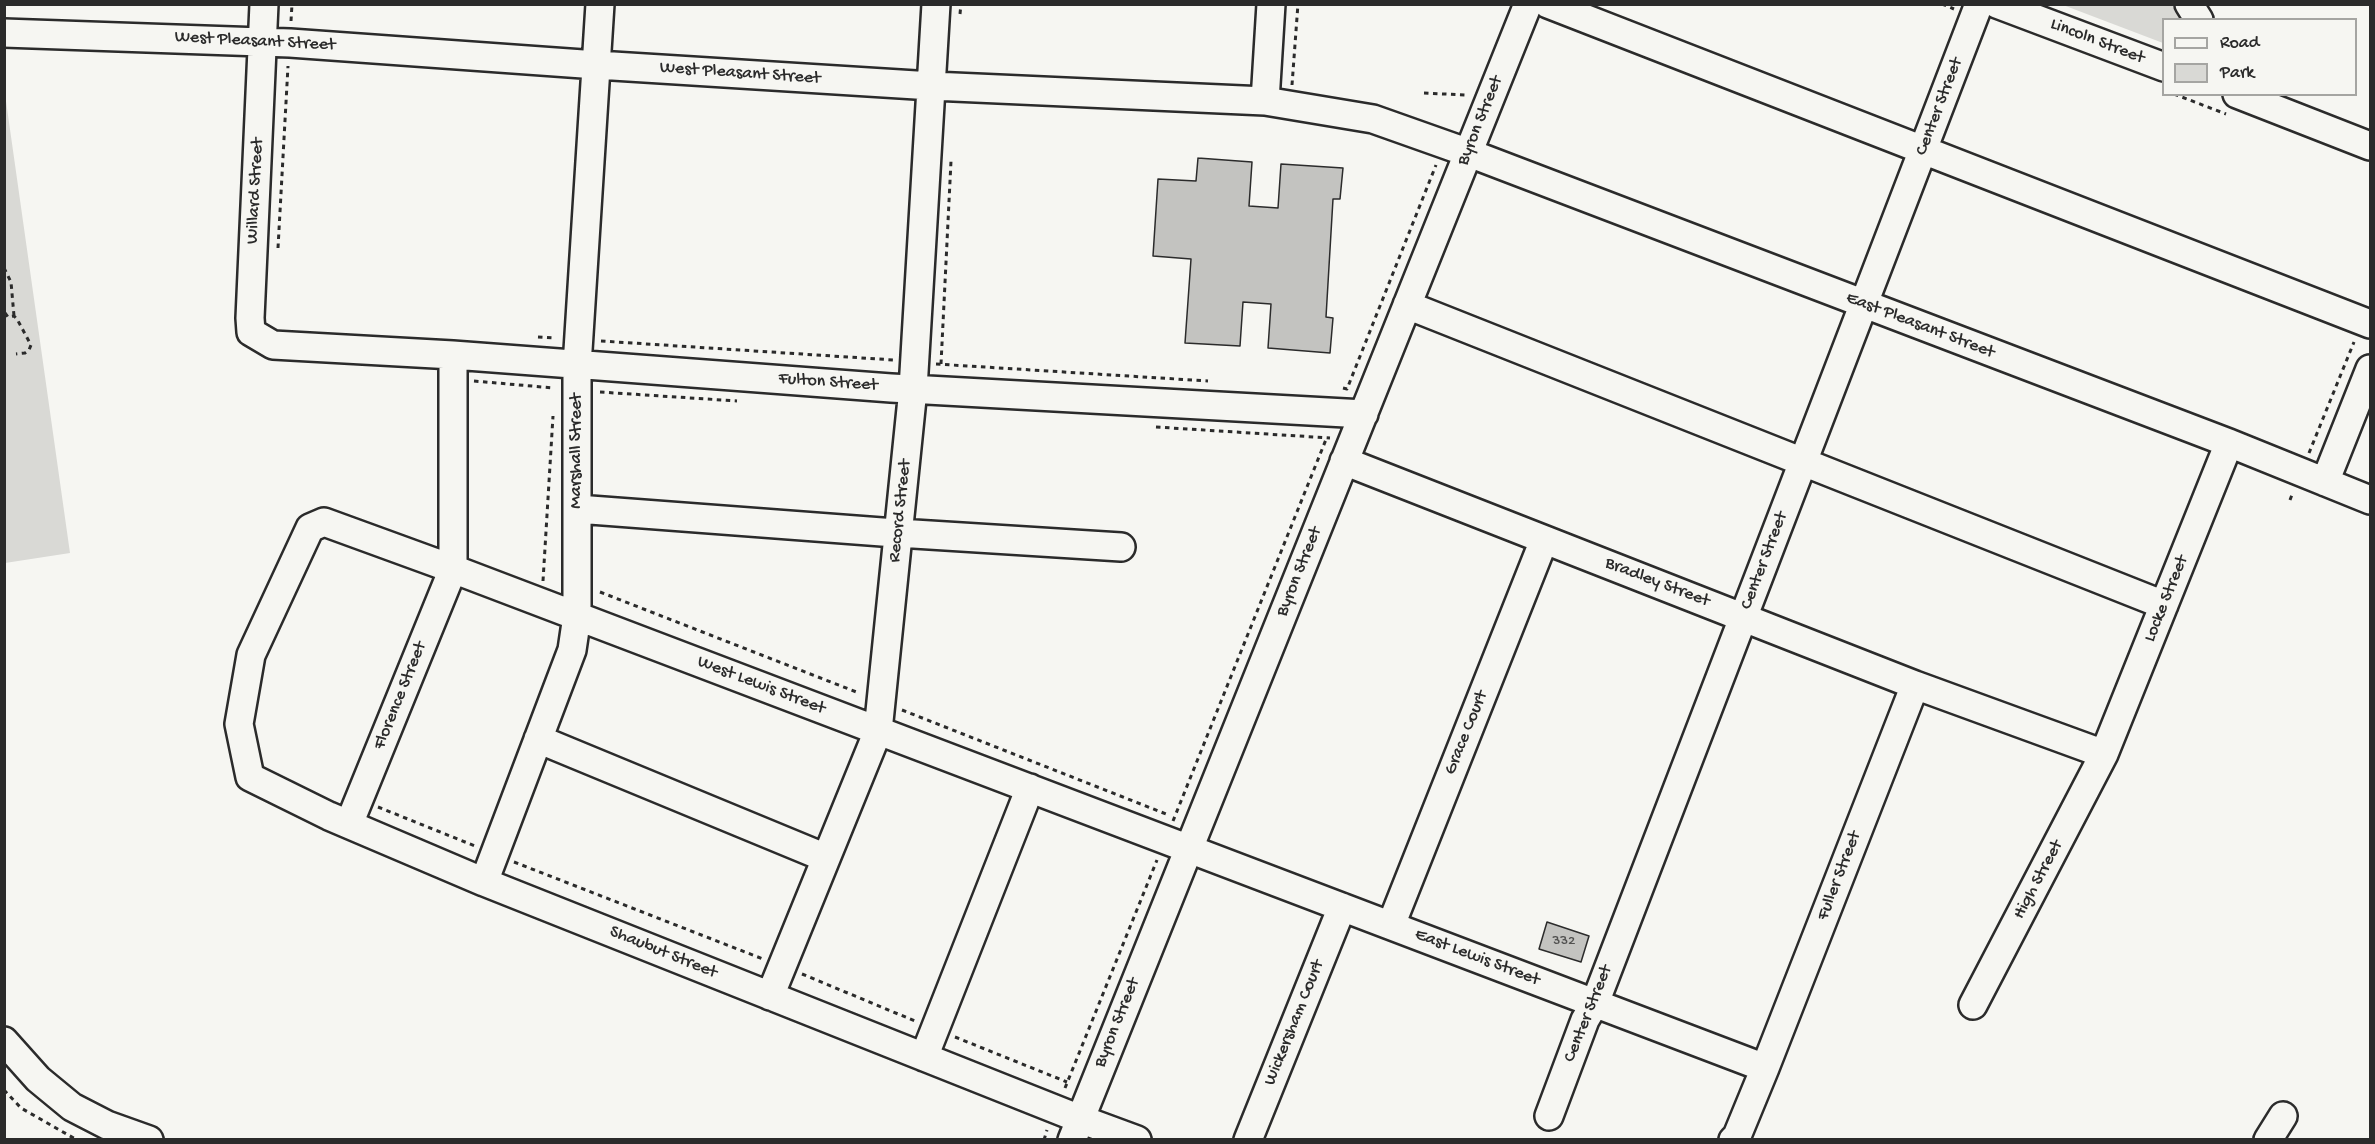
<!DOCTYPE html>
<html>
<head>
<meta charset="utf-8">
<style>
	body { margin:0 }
	#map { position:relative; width:2375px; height:1144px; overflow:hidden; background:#f6f6f2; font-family:"Gochi Hand",sans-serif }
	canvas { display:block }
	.frame { position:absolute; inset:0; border:6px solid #2b2b2b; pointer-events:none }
	.legend { position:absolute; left:2162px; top:18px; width:195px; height:78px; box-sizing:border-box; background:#f6f6f2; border:2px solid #a5a5a2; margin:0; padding:8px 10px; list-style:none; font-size:18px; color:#2b2b2b }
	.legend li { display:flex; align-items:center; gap:12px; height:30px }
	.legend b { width:30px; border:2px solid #a5a5a2 }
</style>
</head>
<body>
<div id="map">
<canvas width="2375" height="1144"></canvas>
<div class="frame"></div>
<ul class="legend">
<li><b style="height:8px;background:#f6f6f2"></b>Road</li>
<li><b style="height:16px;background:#d9d9d5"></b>Park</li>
</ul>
</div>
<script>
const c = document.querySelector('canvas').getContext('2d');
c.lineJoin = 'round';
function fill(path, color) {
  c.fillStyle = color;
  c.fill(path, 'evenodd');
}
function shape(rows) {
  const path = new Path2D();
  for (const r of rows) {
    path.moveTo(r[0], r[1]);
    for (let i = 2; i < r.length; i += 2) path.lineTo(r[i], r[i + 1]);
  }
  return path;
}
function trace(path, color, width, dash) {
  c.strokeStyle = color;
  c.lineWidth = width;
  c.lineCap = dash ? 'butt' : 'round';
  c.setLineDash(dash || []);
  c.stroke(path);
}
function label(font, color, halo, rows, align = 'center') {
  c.font = font + ' "Gochi Hand",sans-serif';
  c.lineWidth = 4.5;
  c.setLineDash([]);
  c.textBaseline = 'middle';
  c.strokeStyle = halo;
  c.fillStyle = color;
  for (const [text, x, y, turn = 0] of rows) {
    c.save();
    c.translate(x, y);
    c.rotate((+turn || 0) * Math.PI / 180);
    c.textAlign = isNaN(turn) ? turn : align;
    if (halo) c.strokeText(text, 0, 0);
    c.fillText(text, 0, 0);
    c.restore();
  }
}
fill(shape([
	[2063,5,2172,5,2182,19,2164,20,2163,43],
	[4,87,70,553,5,563,4,563]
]), '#d9d9d5');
const building = shape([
	[1198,158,1252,162,1249,206,1278,208,1281,164,1343,168,1340,199,1333,199,1326,317,1333,318,1330,353,1268,348,1271,304,1243,302,1240,346,1185,343,1191,259,1153,256,1158,179,1196,181,1198,158],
	[1547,922,1589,936,1581,962,1539,949,1547,922]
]);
fill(building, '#c3c3c0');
trace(building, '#2b2b2b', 1.5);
const minor = shape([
	[264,4,250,318,251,332,273,345,453,355,891,388,1364,414],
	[1548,4,2370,324],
	[1997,4,2164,67],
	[2189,4,2199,20],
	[4,33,290,43,597,65,932,86,1265,101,1373,119,1469,153,2229,443,2370,500],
	[2237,94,2370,146],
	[1265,101,1271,4],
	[1407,305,2164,605],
	[1344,461,1915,685,2104,754],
	[2325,482,2370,369],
	[577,509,882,532,1121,547],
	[538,739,826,858],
	[349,824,453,569,453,355],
	[484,882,572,650,577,616,577,366,600,4],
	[1391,925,1544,540],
	[770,996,878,731,913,389,936,4],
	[1973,1005,2104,754,2229,443],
	[4,1041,38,1079,72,1107,107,1125,149,1140],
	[924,1057,1030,788],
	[1549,1116,1585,1020,1595,1003,1979,4],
	[1072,1140,1528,4],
	[1137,1140,1080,1119,484,882,329,816,250,777,239,724,251,655,310,528,324,522,453,569,1765,1068],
	[1248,1140,1342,907],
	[1733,1140,1737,1136,1765,1068,1915,685],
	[2268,1140,2283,1116]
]);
trace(minor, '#2b2b2b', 32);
trace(shape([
	[1942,4,1954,9],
	[960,14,961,4],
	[291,21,292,4],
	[1292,85,1298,4],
	[1424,93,1465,95],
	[2174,94,2226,114],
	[278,248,288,66],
	[4,268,11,282,14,316],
	[5,313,8,317,14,316,17,319,31,345,29,350,25,353,16,354],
	[538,337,555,338],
	[601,341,894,360],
	[936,364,1208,381],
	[941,364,951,161],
	[474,381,554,388],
	[1343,388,1347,389,1436,165],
	[600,392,737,401],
	[1156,427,1330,438],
	[2309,453,2354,342],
	[2290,500,2293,492],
	[543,581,553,416],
	[600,592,859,693],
	[902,710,1166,814],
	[378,807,475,846],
	[1173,821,1327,437],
	[514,862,763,959],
	[802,974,915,1021],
	[955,1037,1067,1082],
	[1065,1088,1157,860],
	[4,1090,21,1108,77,1140],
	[1044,1140,1047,1130]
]), '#2b2b2b', 3, [4.5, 4.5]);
trace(minor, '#f6f6f2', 27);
label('15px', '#515150', null, [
	["332",1564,942]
]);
label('18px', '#2b2b2b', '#f6f6f2', [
	["West Pleasant Street",255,42,3],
	["Lincoln Street",2097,42,21],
	["West Pleasant Street",740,74,4],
	["Center Street",1940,107,-69],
	["Byron Street",1481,121,-68],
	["Willard Street",256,191,-87],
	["East Pleasant Street",1920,326,21],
	["Fulton Street",828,383,4],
	["Marshall Street",577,451,-90],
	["Record Street",901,511,-84],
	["Center Street",1765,561,-69],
	["Byron Street",1300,572,-68],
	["Bradley Street",1657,583,21],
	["Locke Street",2167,599,-68],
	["West Lewis Street",761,686,21],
	["Florence Street",401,696,-68],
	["Grace Court",1467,733,-68],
	["Fuller Street",1840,876,-69],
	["High Street",2039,880,-62],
	["Shaubut Street",663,953,22],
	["East Lewis Street",1477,958,21],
	["Center Street",1589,1014,-68],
	["Byron Street",1118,1023,-68],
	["Wickersham Court",1295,1023,-68]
]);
</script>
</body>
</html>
